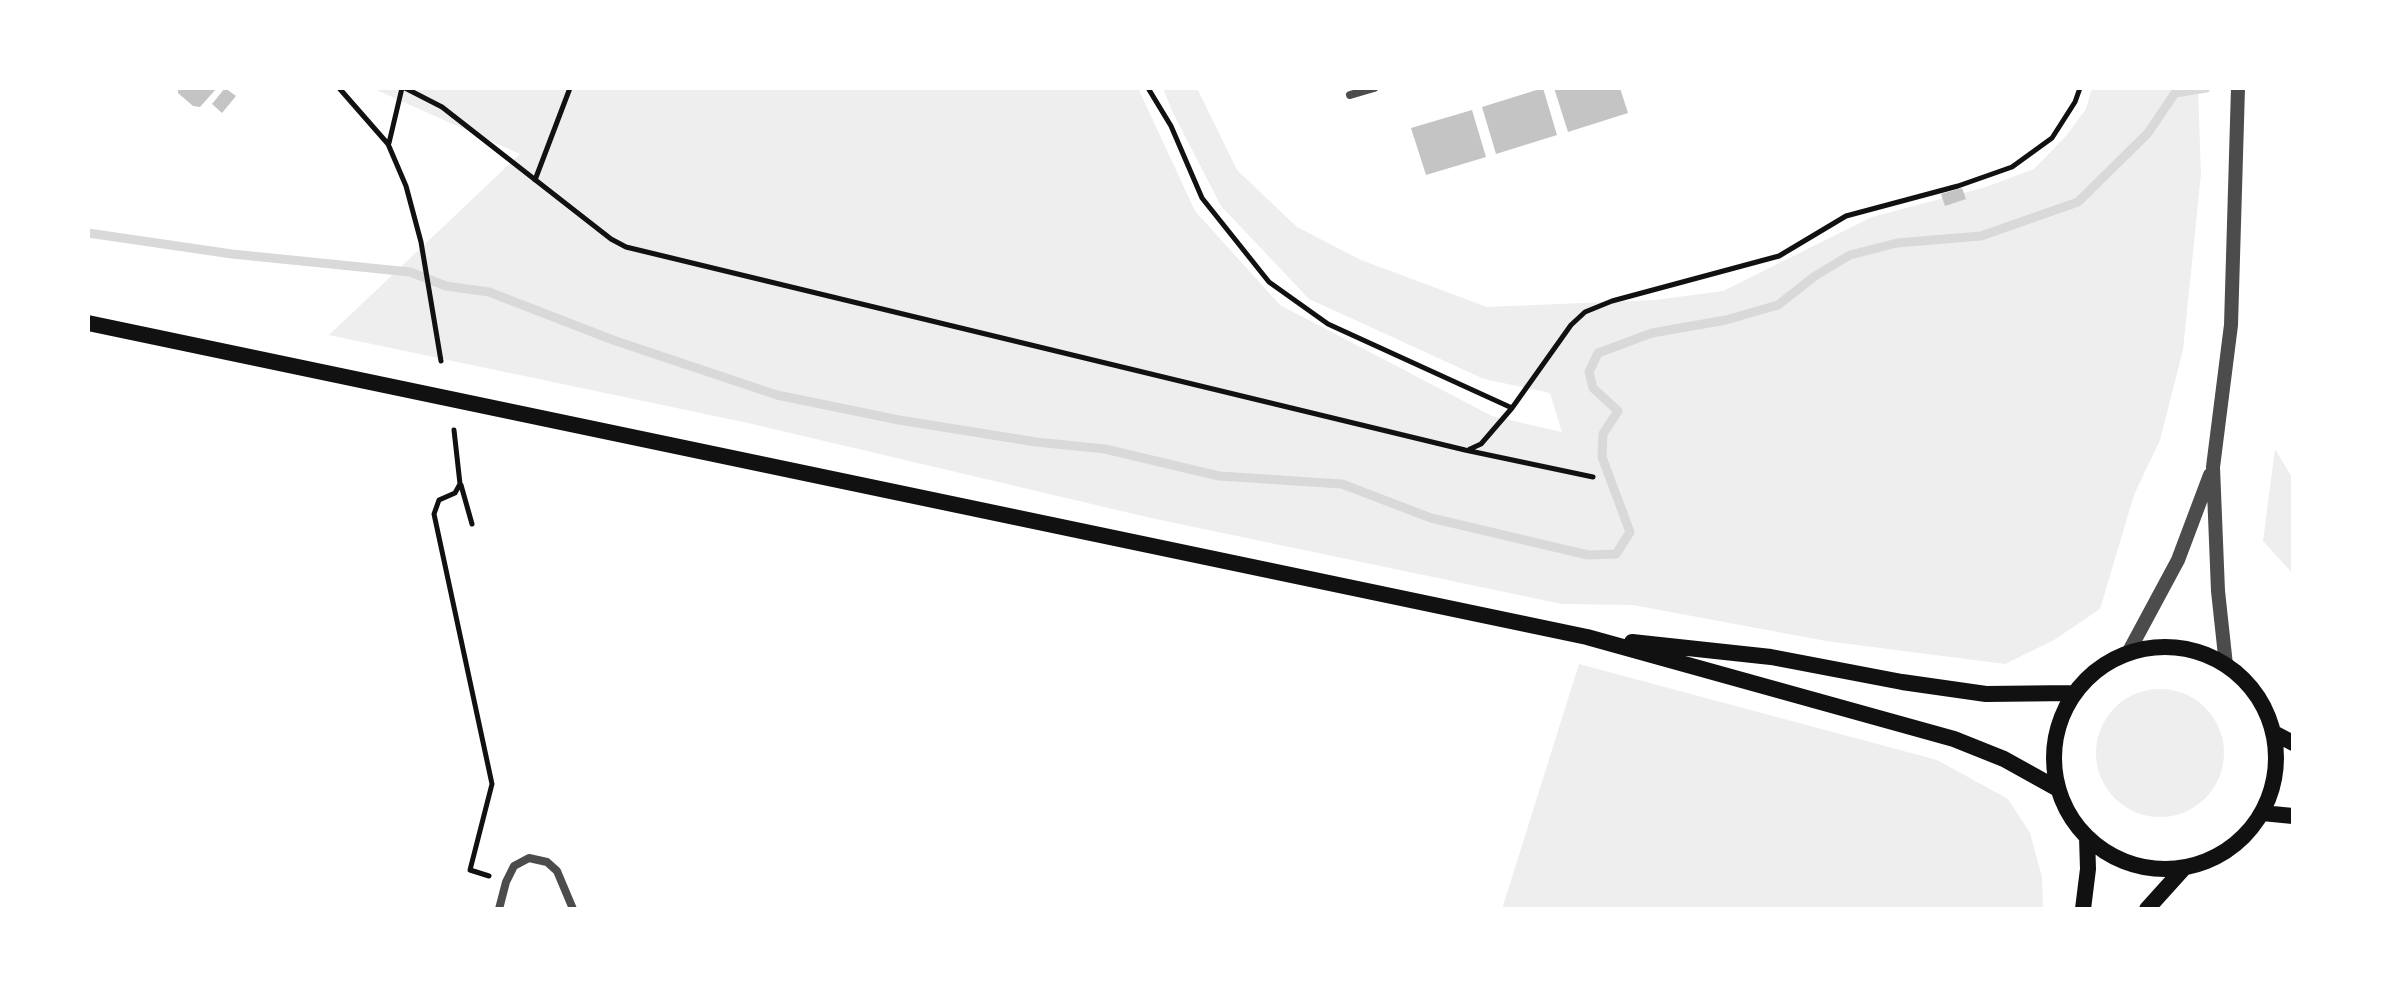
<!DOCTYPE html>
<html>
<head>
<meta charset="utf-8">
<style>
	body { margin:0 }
	#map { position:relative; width:2381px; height:997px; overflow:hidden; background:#fff; font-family:Rubik,sans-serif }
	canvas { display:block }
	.frame { position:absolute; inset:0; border:90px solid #fff; pointer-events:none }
</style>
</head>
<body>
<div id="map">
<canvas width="2381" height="997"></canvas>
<div class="frame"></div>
</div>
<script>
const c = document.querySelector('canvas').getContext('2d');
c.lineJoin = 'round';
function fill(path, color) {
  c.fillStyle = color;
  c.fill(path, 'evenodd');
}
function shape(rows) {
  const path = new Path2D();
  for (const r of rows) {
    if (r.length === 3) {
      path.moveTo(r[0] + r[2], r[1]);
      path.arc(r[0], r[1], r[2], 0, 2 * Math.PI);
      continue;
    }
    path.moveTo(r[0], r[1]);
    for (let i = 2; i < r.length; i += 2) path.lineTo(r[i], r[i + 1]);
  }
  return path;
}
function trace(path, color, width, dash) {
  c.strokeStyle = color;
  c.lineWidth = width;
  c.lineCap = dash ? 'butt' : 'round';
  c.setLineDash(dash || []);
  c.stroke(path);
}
fill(shape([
	[372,88,1138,88,1195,211,1280,305,1492,416,1562,432,1550,393,1484,379,1309,299,1221,206,1172,111,1163,88,1197,88,1237,170,1297,227,1361,260,1487,307,1655,300,1723,291,1872,217,1986,187,2034,169,2066,136,2086,109,2092,88,2198,88,2201,174,2183,350,2160,440,2134,495,2100,609,2054,640,2005,664,1826,641,1633,605,1562,604,1151,518,748,423,329,335,520,154],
	[2275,449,2293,479,2293,574,2263,541],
	[1579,664,1937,760,2008,799,2030,833,2042,877,2043,909,1502,909],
	[2160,753,64]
]), '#eee');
trace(shape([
	[88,233,232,254,410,272,446,286,489,292,613,340,777,395,899,420,1036,442,1105,449,1219,476,1342,484,1431,518,1588,555,1616,554,1630,532,1602,457,1603,434,1618,411,1593,388,1589,372,1598,353,1652,333,1726,320,1778,305,1815,276,1850,255,1897,243,1981,236,2078,202,2148,133,2175,93,2206,88]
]), '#d9d9d9', 9);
fill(shape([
	[178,88,217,88,200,107,193,106,178,93],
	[225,88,236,96,222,113,212,104],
	[1543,88,1557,135,1496,154,1482,107],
	[1554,88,1620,88,1628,113,1568,132],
	[1472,110,1486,157,1426,175,1411,128],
	[1962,188,1966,199,1945,206,1941,194]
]), '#c4c4c4');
trace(shape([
	[339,88,388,144,406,186,421,242,441,361],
	[405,88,442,107,611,239,626,247,1465,450,1593,477],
	[1148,88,1171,126,1202,198,1269,282,1328,324,1512,408],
	[389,143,402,88],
	[535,180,570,88],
	[454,430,460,484,455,493,439,500,434,514,492,784,470,870,489,876],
	[1470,449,1481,444,1512,408,1571,325,1585,312,1612,301,1779,256,1846,216,1958,186,2012,167,2052,138,2075,102,2080,88],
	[461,485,472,524]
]), '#111', 5);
trace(shape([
	[1350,95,1374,88],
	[499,909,506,882,514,866,529,858,547,862,557,871,573,909]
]), '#4c4c4c', 8);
trace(shape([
	[2128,653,2178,560,2210,475],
	[2226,665,2218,591,2213,467,2231,325,2238,88]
]), '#4c4c4c', 14);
trace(shape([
	[88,323,1587,637,1954,739,2004,759,2058,789],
	[1632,642,1771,657,1902,682,1986,694,2074,693],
	[2165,758,111],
	[2274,733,2293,743],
	[2262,813,2293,816],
	[2083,909,2088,869,2087,837],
	[2147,909,2184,868]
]), '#111', 16);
</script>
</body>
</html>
